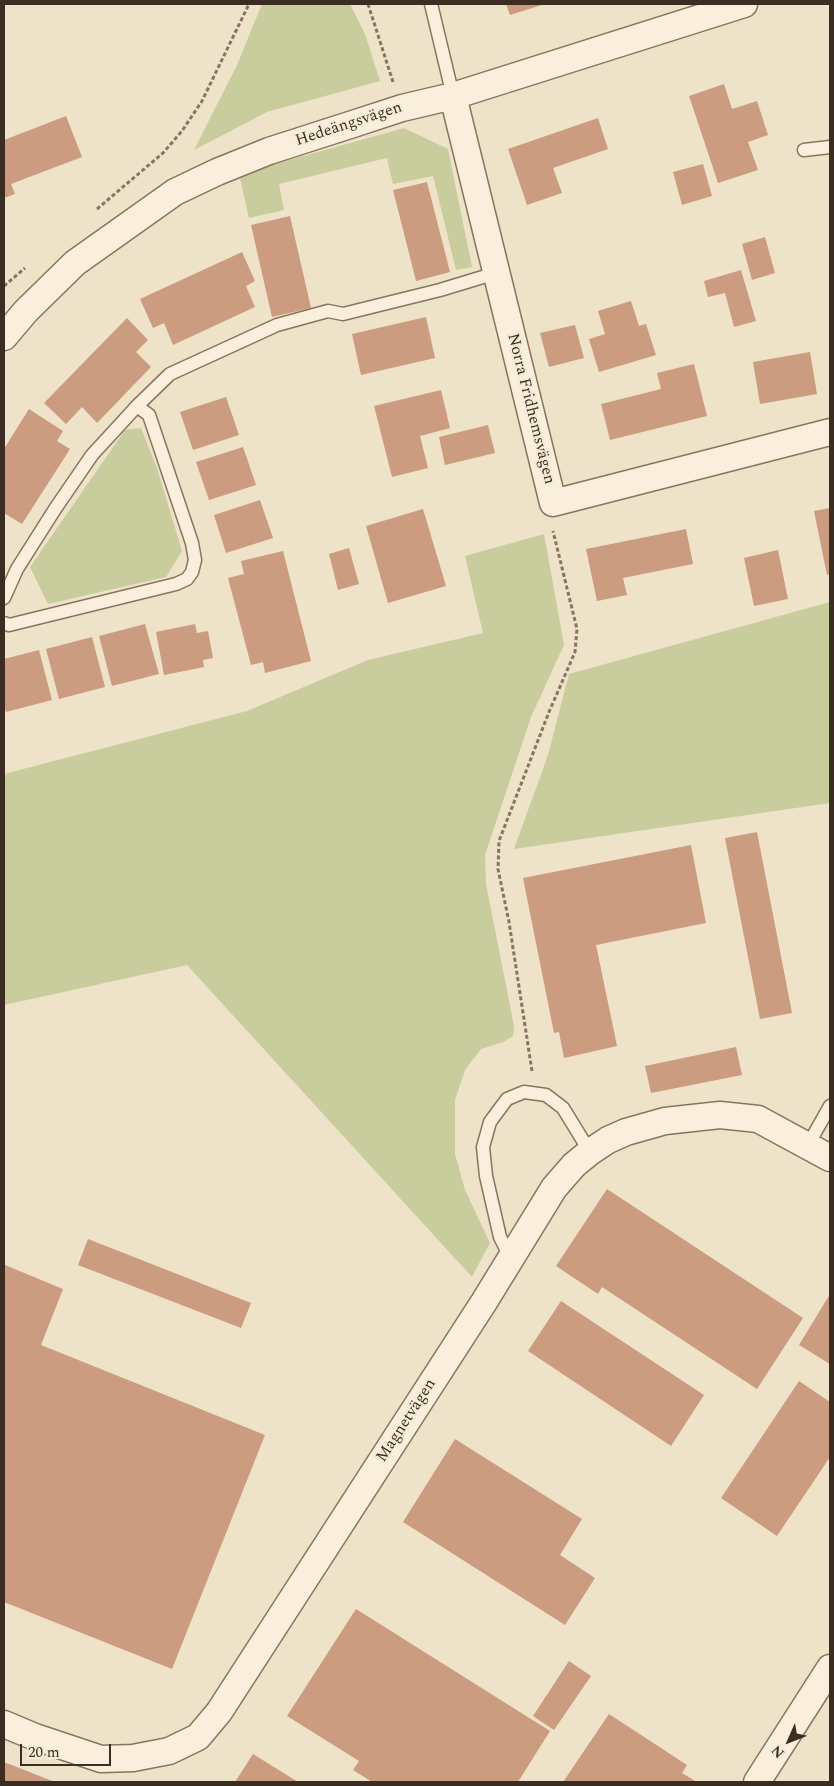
<!DOCTYPE html>
<html>
<head>
<meta charset="utf-8">
<style>
	body { margin:0 }
	#map { position:relative; width:834px; height:1786px; overflow:hidden; background:#eee2c9; font-family:Spectral,serif }
	canvas { display:block }
	.frame { position:absolute; inset:0; border:5px solid #3b2d21; pointer-events:none }
	.north { position:absolute; left:764px; top:1716px; width:50px; height:50px; -webkit-text-stroke:4px #f5ecd8; paint-order:stroke; rotate:226deg; font-size:14px; font-weight:700; line-height:20px; text-align:center; color:#3b2d21 }
	.north::after { content:''; display:block; margin:auto; width:18px; height:22px; background:#3b2d21; clip-path:polygon(50% 0,100% 100%,50% 72%,0 100%) }
	.scale { position:absolute; left:20px; top:1744px; width:91px; height:22px; box-sizing:border-box; border:2px solid #3b2d21; border-top:0; padding-left:6px; font-size:15px; line-height:18px; white-space:nowrap; color:#3b2d21; -webkit-text-stroke:4px #f5ecd8; paint-order:stroke }
</style>
</head>
<body>
<div id="map">
<canvas width="834" height="1786"></canvas>
<div class="frame"></div>
<div class="north">N</div>
<div class="scale">20 m</div>
</div>
<script>
const c = document.querySelector('canvas').getContext('2d');
c.lineJoin = 'round';
function fill(path, color) {
  c.fillStyle = color;
  c.fill(path, 'evenodd');
}
function shape(rows) {
  const path = new Path2D();
  for (const r of rows) {
    path.moveTo(r[0], r[1]);
    for (let i = 2; i < r.length; i += 2) path.lineTo(r[i], r[i + 1]);
  }
  return path;
}
function trace(path, color, width, dash) {
  c.strokeStyle = color;
  c.lineWidth = width;
  c.lineCap = dash ? 'butt' : 'round';
  c.setLineDash(dash || []);
  c.stroke(path);
}
function label(font, color, halo, rows, align = 'center') {
  c.font = font + ' Spectral,serif';
  c.lineWidth = 5;
  c.setLineDash([]);
  c.textBaseline = 'middle';
  c.strokeStyle = halo;
  c.fillStyle = color;
  for (const [text, x, y, turn = 0] of rows) {
    c.save();
    c.translate(x, y);
    c.rotate((+turn || 0) * Math.PI / 180);
    c.textAlign = isNaN(turn) ? turn : align;
    if (halo) c.strokeText(text, 0, 0);
    c.fillText(text, 0, 0);
    c.restore();
  }
}
fill(shape([
	[262,4,350,4,365,34,380,81,267,112,194,150,237,65],
	[404,128,448,149,472,267,456,270,433,176,393,184,387,158,279,184,284,210,249,218,239,174],
	[141,428,157,468,182,551,166,577,48,604,30,567,125,430],
	[544,534,564,645,531,717,485,855,486,884,514,1026,513,1036,503,1042,481,1049,465,1070,455,1100,455,1154,465,1190,490,1243,472,1277,187,965,4,1005,4,774,247,711,368,660,483,633,465,556],
	[830,602,830,803,514,849,548,755,569,674]
]), '#c9cc9d');
fill(shape([
	[506,4,545,4,510,15],
	[724,84,732,109,757,101,768,135,748,142,758,170,718,183,689,96],
	[66,116,82,157,11,184,15,194,4,198,4,140],
	[598,118,608,149,553,168,562,193,527,205,508,149],
	[703,164,712,196,682,205,673,172],
	[427,182,450,272,416,281,393,190],
	[290,216,311,308,272,317,251,225],
	[765,237,775,273,752,280,742,244],
	[242,252,255,281,246,286,255,307,173,345,164,323,153,328,140,299],
	[741,270,756,321,734,327,725,293,708,297,704,281],
	[631,301,639,326,646,324,656,355,599,372,589,339,605,334,598,311],
	[426,317,435,358,361,375,352,334],
	[127,318,148,340,136,352,151,367,97,423,82,407,66,424,44,403],
	[575,325,584,358,549,367,540,333],
	[810,352,817,394,760,404,753,362],
	[694,364,707,416,610,440,601,404,661,389,657,373],
	[441,390,450,428,420,436,428,468,392,477,374,406],
	[226,397,239,435,193,450,180,412],
	[29,409,63,431,57,441,70,449,22,524,4,513,4,449],
	[488,425,495,453,445,465,439,437],
	[243,447,256,485,209,500,196,462],
	[260,500,273,538,226,553,214,515],
	[830,508,830,574,827,575,814,511],
	[423,509,446,586,388,603,366,526],
	[686,529,693,564,623,578,627,595,597,601,586,549],
	[349,548,359,584,338,590,329,554],
	[778,550,788,599,754,606,744,558],
	[283,551,311,661,265,673,263,662,251,665,228,578,244,574,241,561],
	[145,624,159,674,112,686,99,636],
	[195,624,197,633,208,631,213,658,203,660,204,667,164,675,156,632],
	[92,637,105,687,59,699,46,649],
	[39,650,52,700,6,712,4,705,4,659],
	[757,832,792,1013,760,1019,725,838],
	[691,845,706,923,596,945,617,1046,564,1058,559,1032,554,1033,523,878],
	[736,1047,742,1075,651,1093,645,1066],
	[607,1189,803,1318,757,1389,602,1287,598,1294,556,1266],
	[88,1239,251,1303,241,1328,78,1265],
	[5,1265,63,1289,41,1345,265,1435,172,1669,4,1602],
	[830,1294,830,1364,799,1345],
	[561,1301,704,1395,671,1446,528,1351],
	[799,1381,830,1402,830,1457,777,1536,721,1498],
	[455,1439,582,1519,560,1555,595,1578,565,1625,403,1522],
	[356,1609,550,1731,518,1782,372,1782,353,1770,359,1761,287,1716],
	[569,1661,591,1676,554,1730,533,1716],
	[609,1714,687,1765,682,1773,697,1782,563,1782],
	[253,1754,298,1782,235,1782],
	[4,1762,55,1782,4,1782]
]), '#cb9c80');
const lane = shape([
	[431,4,453,96],
	[804,150,830,147],
	[4,598,17,569,55,509,92,455,137,406,170,374,277,325,328,311,343,314,440,290,496,273],
	[4,623,9,625,176,584,187,579,192,572,195,560,192,543,149,415,137,406],
	[808,1145,830,1106],
	[511,1259,500,1237,486,1176,483,1147,490,1122,507,1099,524,1092,546,1095,563,1108,590,1152]
]);
const street = shape([
	[453,96,553,503,830,432],
	[4,337,26,311,75,263,175,192,217,172,269,151,353,124,402,108,453,96,744,4],
	[4,1724,35,1737,101,1759,133,1758,169,1751,198,1737,219,1712,484,1302,554,1188,574,1165,590,1152,608,1140,626,1132,665,1121,720,1115,758,1119,830,1158],
	[757,1782,830,1668]
]);
trace(lane, '#8a745e', 15);
trace(street, '#8a745e', 29);
trace(shape([
	[368,4,393,82],
	[97,209,163,153,182,131,202,101,249,4],
	[4,286,25,268],
	[532,1071,509,922,498,869,499,841,549,712,575,652,577,629,553,531]
]), '#8a745e', 3, [4, 2.5]);
trace(lane, '#f9efdc', 12);
trace(street, '#f9efdc', 26);
label('16px', '#3b2d21', '#f5ecd8', [
	["Hedeängsvägen",349,125,-18],
	["Norra Fridhemsvägen",530,409,76],
	["Magnetvägen",407,1421,-57]
]);
</script>
</body>
</html>
